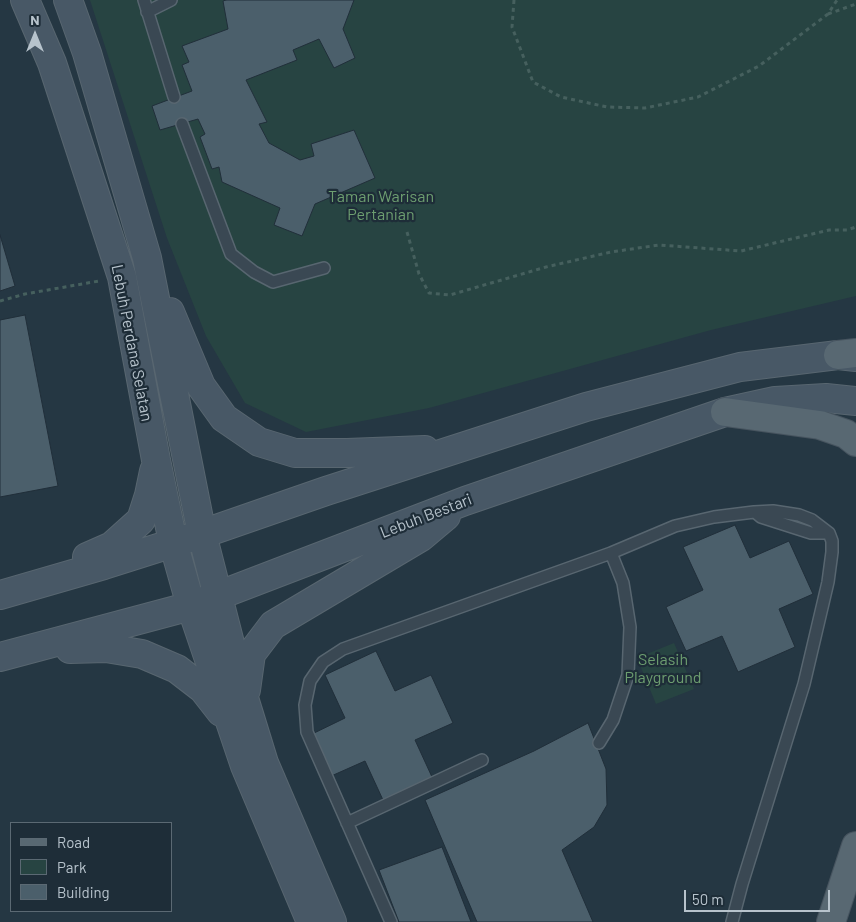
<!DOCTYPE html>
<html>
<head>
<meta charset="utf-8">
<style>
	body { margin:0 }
	#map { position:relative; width:856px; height:922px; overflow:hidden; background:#253743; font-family:Barlow,sans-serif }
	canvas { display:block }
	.legend { position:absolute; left:10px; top:822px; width:162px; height:90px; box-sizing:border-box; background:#1e2d38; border:1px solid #5b6973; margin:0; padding:6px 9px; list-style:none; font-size:15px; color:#b7c3cc }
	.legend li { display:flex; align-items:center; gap:10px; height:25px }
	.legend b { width:25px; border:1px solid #5b6973 }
	.north { position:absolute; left:10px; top:10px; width:50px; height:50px; -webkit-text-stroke:4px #1e2d38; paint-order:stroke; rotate:0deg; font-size:14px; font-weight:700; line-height:20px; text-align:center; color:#b7c3cc }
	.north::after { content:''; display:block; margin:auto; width:18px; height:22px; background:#b7c3cc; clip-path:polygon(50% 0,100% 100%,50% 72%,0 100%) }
	.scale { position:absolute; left:684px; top:890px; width:146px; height:22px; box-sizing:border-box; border:2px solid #b7c3cc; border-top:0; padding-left:6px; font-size:15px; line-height:18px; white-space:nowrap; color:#b7c3cc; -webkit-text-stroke:4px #1e2d38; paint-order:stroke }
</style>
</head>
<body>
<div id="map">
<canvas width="856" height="922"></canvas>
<ul class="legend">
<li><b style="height:6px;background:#586872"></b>Road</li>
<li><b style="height:14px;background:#274442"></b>Park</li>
<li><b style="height:14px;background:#4b5f6b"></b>Building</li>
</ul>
<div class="north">N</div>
<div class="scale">50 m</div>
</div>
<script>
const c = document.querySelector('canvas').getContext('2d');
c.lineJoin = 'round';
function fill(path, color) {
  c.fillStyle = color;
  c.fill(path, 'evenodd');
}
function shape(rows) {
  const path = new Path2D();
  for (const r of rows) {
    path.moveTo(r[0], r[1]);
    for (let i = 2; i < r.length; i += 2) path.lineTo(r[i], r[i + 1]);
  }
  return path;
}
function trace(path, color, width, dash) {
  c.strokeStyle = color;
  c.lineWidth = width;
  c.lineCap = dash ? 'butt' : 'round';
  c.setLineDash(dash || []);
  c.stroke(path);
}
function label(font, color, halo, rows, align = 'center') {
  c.font = font + ' Barlow,sans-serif';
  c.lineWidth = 4.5;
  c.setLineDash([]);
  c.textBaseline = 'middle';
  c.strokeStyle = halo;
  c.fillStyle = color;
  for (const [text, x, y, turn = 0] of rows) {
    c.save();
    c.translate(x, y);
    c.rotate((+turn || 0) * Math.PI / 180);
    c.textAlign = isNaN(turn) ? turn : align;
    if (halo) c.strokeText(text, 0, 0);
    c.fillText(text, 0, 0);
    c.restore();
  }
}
fill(shape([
	[90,0,856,0,856,296,711,330,429,408,306,432,245,403,206,336,167,238],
	[674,643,694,689,656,704,637,658]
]), '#274442');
const building = shape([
	[226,0,354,0,343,29,355,58,334,68,319,39,293,50,297,60,246,80,267,122,259,124,269,143,300,160,314,156,311,144,354,130,375,178,315,204,302,236,274,225,280,208,222,182,219,167,212,169,200,137,205,134,198,119,160,130,152,106,192,91,182,65,189,62,182,46,228,29,223,1,226,0],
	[0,235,15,286,0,291,0,235],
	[25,315,58,486,0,497,0,320,25,315],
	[735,525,750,558,789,541,813,594,779,609,795,647,738,672,722,636,686,651,666,607,703,590,683,547,735,525],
	[376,651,395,691,431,675,453,723,415,740,432,777,383,800,365,761,329,777,310,735,345,718,325,675,376,651],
	[588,723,606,769,607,805,594,827,562,850,593,922,477,922,425,800,534,751,588,723],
	[442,847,471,922,399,922,379,870,442,847]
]);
fill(building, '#4b5f6b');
trace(building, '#212f3a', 1);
const lane = shape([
	[144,0,174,97],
	[147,12,171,0],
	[182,124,231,254,254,272,273,282,324,268],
	[755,512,761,517,811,533,829,533],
	[599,743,613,720,628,675,630,627,623,583,611,553],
	[347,823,482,760],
	[391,922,307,732,305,705,310,681,323,662,343,649,611,553,675,526,714,517,754,512,773,511,799,515,812,520,829,533,832,541,832,552,828,582,804,684,742,884,732,922]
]);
const secondary = shape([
	[25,0,52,63,122,277,156,460,173,542,191,606,245,766,311,922],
	[68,0,87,53,147,258,202,534,244,698,264,763,332,922],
	[170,312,201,386,224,418,259,442,295,453,347,453,425,450],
	[87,557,112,546,141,520,149,495,154,471],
	[0,595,104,565,202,534,326,491,586,407,740,367,838,355,856,357],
	[70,649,106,648,142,654,177,669,203,689,221,712],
	[0,657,191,606,465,501,725,412,775,401,826,398,856,401],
	[246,690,251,654,273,625,421,537,446,516]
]);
const primary = shape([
	[838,355,856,353],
	[725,412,820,425,846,434,856,442],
	[831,922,856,846]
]);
trace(lane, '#586670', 14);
trace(secondary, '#586670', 30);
trace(primary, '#47545f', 30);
trace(shape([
	[514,0,512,27,533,82,561,97,607,107,645,108,698,97,759,66,828,14,837,0],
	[828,14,856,4],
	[407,232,419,274,429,293,450,295,546,267,611,252,659,245,741,251,829,230,847,230,856,227],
	[0,301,25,294,99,281]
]), '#46605e', 3, [4, 4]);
trace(lane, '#3a4853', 11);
trace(secondary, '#485866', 28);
trace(primary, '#586872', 28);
label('16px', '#6d9e70', '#1e2d38', [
	["Taman Warisan",381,197],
	["Pertanian",381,215],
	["Selasih",663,660],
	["Playground",663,678]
]);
label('16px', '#b7c3cc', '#1e2d38', [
	["Lebuh Perdana Selatan",132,343,79],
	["Lebuh Bestari",426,516,-21]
]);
</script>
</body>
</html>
